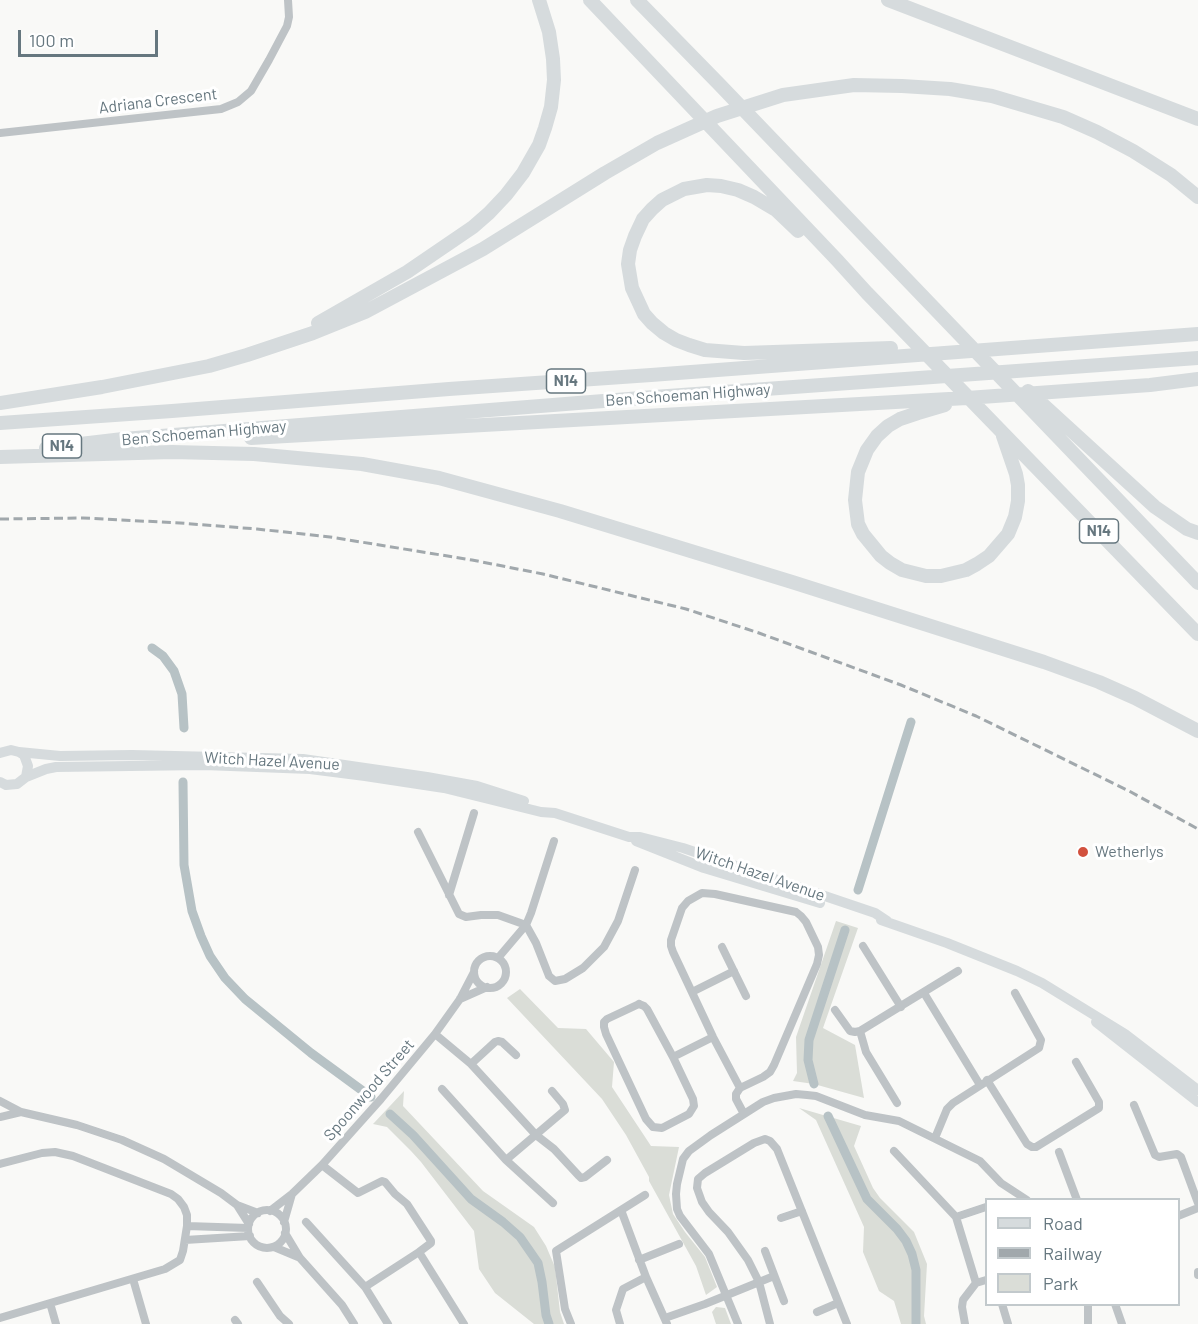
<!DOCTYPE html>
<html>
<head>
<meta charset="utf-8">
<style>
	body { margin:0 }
	#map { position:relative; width:1198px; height:1324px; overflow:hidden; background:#f9f9f7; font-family:Barlow,sans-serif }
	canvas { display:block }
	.legend { position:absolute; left:985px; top:1198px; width:195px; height:108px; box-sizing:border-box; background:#fff; border:2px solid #c2c9cc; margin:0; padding:8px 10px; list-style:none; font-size:18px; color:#66777f }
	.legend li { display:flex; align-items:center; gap:12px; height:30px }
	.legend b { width:30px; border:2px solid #c2c9cc }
	.scale { position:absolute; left:18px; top:30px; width:140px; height:27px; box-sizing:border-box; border:3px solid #66777f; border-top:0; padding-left:8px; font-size:18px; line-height:21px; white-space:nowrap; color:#66777f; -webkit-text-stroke:4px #fff; paint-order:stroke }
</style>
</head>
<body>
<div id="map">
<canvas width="1198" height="1324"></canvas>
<ul class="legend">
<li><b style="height:8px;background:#d6dbdd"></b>Road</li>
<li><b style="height:8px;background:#a1a8ac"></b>Railway</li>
<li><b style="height:16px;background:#daddd7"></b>Park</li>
</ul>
<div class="scale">100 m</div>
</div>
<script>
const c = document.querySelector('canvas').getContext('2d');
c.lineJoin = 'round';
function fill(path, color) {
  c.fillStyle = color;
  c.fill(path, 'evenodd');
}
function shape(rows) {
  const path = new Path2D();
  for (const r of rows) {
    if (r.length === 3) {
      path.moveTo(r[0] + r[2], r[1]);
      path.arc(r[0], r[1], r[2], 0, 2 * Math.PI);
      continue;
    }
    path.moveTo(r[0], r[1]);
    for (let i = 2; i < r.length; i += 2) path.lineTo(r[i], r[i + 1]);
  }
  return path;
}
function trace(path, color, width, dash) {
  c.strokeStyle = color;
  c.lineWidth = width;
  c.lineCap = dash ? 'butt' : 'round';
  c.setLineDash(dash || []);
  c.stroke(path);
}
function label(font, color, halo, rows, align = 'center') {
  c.font = font + ' Barlow,sans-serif';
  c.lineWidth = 6;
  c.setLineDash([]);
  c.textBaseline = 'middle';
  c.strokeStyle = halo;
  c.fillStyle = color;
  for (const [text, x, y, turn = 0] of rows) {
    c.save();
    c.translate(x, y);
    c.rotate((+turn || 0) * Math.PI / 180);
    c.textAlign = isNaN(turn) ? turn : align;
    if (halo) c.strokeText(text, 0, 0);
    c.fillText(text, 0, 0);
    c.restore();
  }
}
fill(shape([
	[836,921,858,928,823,1028,855,1045,864,1098,814,1084,793,1081,797,1073,796,1037],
	[520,989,558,1028,586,1029,614,1062,612,1087,651,1146,679,1147,669,1195,673,1214,685,1232,705,1257,717,1287,706,1295,696,1266,649,1181,649,1177,626,1135,602,1099,507,998],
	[404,1091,403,1106,483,1191,534,1227,546,1246,555,1267,560,1312,564,1324,534,1324,495,1293,479,1269,474,1231,421,1162,411,1151,387,1127,373,1124],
	[799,1108,861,1126,854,1146,873,1188,880,1198,914,1232,927,1264,924,1316,926,1324,901,1324,894,1301,879,1291,863,1252,864,1227,816,1120],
	[716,1307,725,1308,731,1324,716,1324,712,1312]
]), '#daddd7');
trace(shape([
	[152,648,163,656,174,671,182,694,184,728],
	[183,782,184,865,192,911,201,936,210,956,225,978,245,999,311,1053,371,1097],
	[858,890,911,722],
	[814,1084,808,1060,809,1040,845,930],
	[390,1114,413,1135,471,1199,503,1222,520,1237,538,1263,542,1282,546,1315,549,1324],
	[828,1116,867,1199,897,1229,906,1241,912,1254,916,1270,916,1324]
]), '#b7c2c5', 9);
trace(shape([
	[0,133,221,109,238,102,251,91,269,60,287,26,289,17,288,0],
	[418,832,459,914,466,917,481,915,498,915,526,925,498,958],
	[554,841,531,913,526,925,536,943,549,976,555,981,565,979,583,968,604,947,618,921,635,870],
	[449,895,474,813],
	[863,946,901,1007],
	[722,947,746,996],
	[490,972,16],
	[692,992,734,971],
	[924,993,980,1085],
	[460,999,487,987],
	[639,1004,644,1006,647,1009,673,1057,693,1099,694,1106,689,1114,662,1128,653,1127,646,1119,606,1034,604,1027,604,1022,607,1019,639,1004],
	[835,1010,850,1031,855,1032,860,1031,958,971],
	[860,1031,866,1052,897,1103],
	[435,1034,471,1064,536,1135,554,1149,579,1176,581,1178,585,1177,607,1160],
	[673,1057,713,1037],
	[471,1064,495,1042,498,1041,502,1042,516,1055],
	[987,1080,1027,1144,1032,1147,1036,1147,1099,1108,1099,1102,1076,1062],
	[740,1088,713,1037,673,952,671,946,671,940,682,908,688,901,702,893,715,894,796,912,801,916,806,922,818,947,819,955,817,964,774,1065,770,1072,763,1077,740,1088,736,1094,736,1099,744,1114],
	[442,1089,506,1160,565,1110,563,1104,552,1091],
	[0,1101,21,1112,77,1125,122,1140,164,1159,221,1193,237,1205,258,1213],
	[1134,1105,1155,1155,1159,1157,1177,1154,1181,1157,1198,1203],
	[0,1117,21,1112],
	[935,1138,947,1109,953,1103,1039,1048,1041,1040,1015,993],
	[894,1151,956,1217,976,1283],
	[1059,1152,1077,1200],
	[506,1160,553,1203],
	[0,1164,42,1153,55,1152,73,1156,171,1194,178,1199,184,1207,187,1215,187,1226,183,1251,180,1260,165,1269,0,1318],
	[322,1165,358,1193,382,1181,385,1182,395,1194,407,1204,431,1241,431,1243,419,1252,365,1287],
	[237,1205,249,1224],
	[621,1210,646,1277,667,1324],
	[267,1229,19],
	[270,1211,292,1194,322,1165,381,1099,435,1034,460,999,474,972],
	[1178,1216,1198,1208],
	[956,1217,986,1207],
	[781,1218,802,1211],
	[284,1222,292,1194],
	[306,1222,365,1287,388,1324],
	[187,1226,248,1228],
	[285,1233,300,1258,342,1305,354,1324],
	[185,1240,250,1236],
	[274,1247,298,1257],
	[765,1251,784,1301],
	[419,1252,464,1324],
	[639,1260,679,1244],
	[1198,1272,1198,1275],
	[133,1279,146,1324],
	[257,1282,280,1316,289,1324],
	[50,1303,56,1324],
	[1002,1304,1008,1324],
	[1088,1304,1088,1324],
	[1115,1304,1122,1324],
	[817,1312,838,1303],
	[665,1318,705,1304,774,1276],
	[235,1320,238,1324],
	[571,1324,565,1309,556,1251,645,1195],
	[620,1324,616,1310,623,1289,646,1277],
	[738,1324,709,1254,680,1216,677,1209,676,1194,677,1184,683,1159,689,1151,711,1135,763,1102,774,1098,796,1094,807,1095,816,1096,865,1115,899,1121,980,1161,1001,1183,1027,1200],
	[770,1324,759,1282,748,1260,728,1232,709,1212,702,1202,697,1188,698,1179,705,1173,754,1143,765,1139,770,1141,777,1149,847,1324],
	[965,1324,962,1307,963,1300,976,1283,986,1280]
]), '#bec3c6', 8);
trace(shape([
	[19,752,60,756,132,755,303,759,427,777,477,786,524,801],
	[0,753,11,750,19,752,24,755,28,766,26,777,17,784,6,785,0,782],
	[26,777,46,769,56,767,204,765,310,769,365,776,444,788,541,812,555,813,629,837,640,837,683,848,875,913,887,921],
	[636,841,704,868,820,903],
	[881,920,947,943,1017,971,1042,983,1125,1034,1198,1090],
	[1096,1022,1198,1102]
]), '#d6dbdd', 10);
trace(shape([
	[590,0,837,260,867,293,1198,634],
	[637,0,719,84,1198,583],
	[888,0,1198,119],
	[798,231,776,210,754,197,738,190,721,186,707,185,684,189,662,200,652,209,643,219,635,236,630,250,628,264,632,288,644,314,652,323,664,333,676,340,689,345,705,350,744,353,891,348],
	[318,323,407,272,473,227,489,213,506,195,523,173,539,145,545,128,551,107,554,80,553,59,549,32,539,0],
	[1028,391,1155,507,1187,529,1198,533],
	[0,403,102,387,209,366,247,355,313,333,365,312,483,249,605,173,657,143,717,116,783,95,854,85,902,86,950,89,992,96,1063,117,1097,132,1133,151,1171,175,1198,197],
	[945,405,918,413,900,419,888,426,877,436,867,450,858,472,855,500,858,524,863,534,881,556,890,563,902,570,926,576,941,576,966,570,977,564,989,556,1008,534,1015,517,1018,501,1018,485,1016,474,1003,436],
	[0,423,172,411,449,389,651,375,1198,334],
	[251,438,967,398,1150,385,1198,379],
	[46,448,123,439,654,397,1198,358],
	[0,457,172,452,254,454,362,464,439,478,560,511,792,582,1044,662,1099,682,1135,698,1198,731]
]), '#d6dbdd', 14);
trace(shape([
	[0,519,83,518,180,523,257,529,330,537,472,560,543,574,686,609,759,633,901,685,976,716,1129,791,1198,829]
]), '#a1a8ac', 3, [9, 4.5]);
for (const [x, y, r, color] of [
	[1083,852,6,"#d2513e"]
]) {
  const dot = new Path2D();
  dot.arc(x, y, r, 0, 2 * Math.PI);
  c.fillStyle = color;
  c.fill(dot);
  trace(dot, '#fff', 2);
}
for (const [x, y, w] of [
	[566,381,39],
	[62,446,39],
	[1099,531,39]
]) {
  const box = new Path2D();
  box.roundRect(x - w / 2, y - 12, w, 24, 4.5);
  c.fillStyle = '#fff';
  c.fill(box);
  trace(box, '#66777f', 1.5);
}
label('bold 15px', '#66777f', null, [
	["N14",566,381],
	["N14",62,446],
	["N14",1099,531]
]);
label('16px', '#66777f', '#fff', [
	["Adriana Crescent",158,101,-7],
	["Ben Schoeman Highway",688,395,-4],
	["Ben Schoeman Highway",204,433,-5],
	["Witch Hazel Avenue",272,761,3],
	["Witch Hazel Avenue",760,874,19],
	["Spoonwood Street",369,1090,-49]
]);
label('16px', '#66777f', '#fff', [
	["Wetherlys",1095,852]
], 'left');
</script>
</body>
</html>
